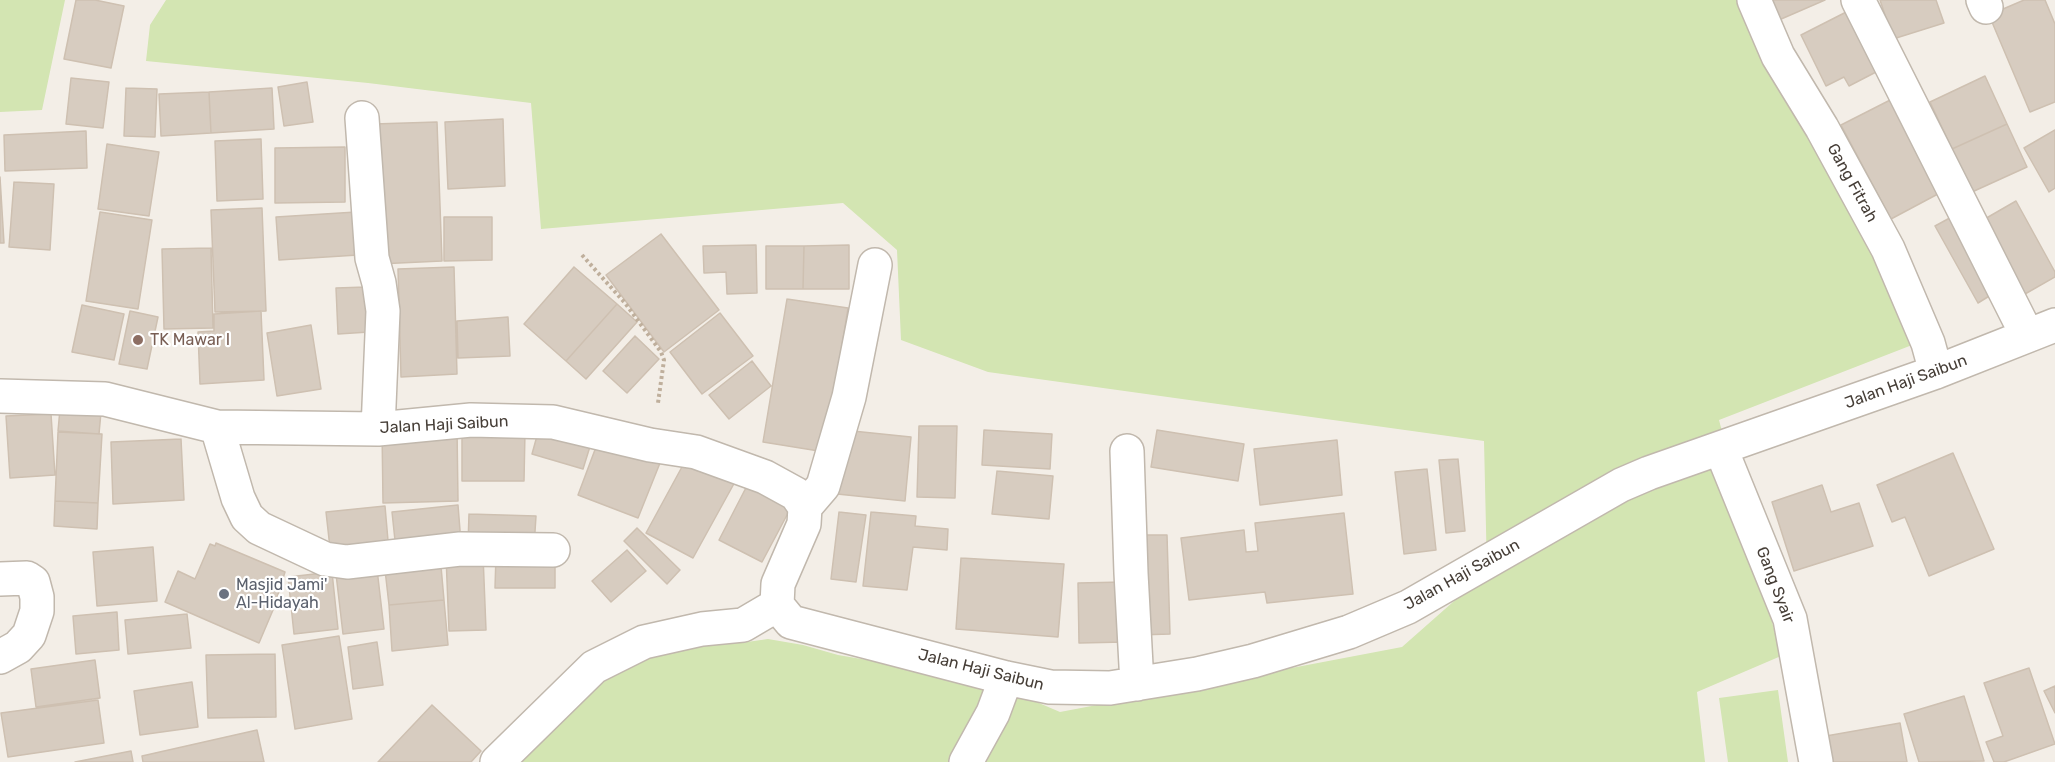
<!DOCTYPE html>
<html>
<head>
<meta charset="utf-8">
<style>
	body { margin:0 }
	canvas { display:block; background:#f3eee7 }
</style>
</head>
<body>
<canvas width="2055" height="762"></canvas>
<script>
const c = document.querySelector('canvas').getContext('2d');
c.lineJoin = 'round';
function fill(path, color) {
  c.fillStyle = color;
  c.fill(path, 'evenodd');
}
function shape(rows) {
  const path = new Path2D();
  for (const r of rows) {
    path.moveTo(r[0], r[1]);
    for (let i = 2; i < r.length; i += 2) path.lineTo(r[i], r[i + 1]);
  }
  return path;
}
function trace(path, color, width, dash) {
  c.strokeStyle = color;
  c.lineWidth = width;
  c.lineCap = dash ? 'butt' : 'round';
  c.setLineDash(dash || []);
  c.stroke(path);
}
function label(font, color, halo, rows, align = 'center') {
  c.font = font + ' Rubik,sans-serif';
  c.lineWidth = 4.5;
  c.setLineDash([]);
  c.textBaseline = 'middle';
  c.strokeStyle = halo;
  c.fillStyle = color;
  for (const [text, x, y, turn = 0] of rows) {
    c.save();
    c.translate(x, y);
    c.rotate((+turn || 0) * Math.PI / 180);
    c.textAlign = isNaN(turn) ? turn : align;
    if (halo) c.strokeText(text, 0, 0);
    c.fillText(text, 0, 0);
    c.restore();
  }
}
fill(shape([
	[0,0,65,0,42,110,0,112],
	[166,0,1742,0,1925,340,1719,420,1781,656,1697,692,1705,762,515,762,592,672,698,632,740,643,768,639,803,645,838,655,985,680,1060,712,1402,647,1487,572,1484,441,988,372,901,340,897,250,843,203,541,229,531,103,368,83,146,61,150,25],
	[1778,690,1788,762,1728,762,1719,698]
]), '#d3e5b2');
const building = shape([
	[76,0,95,0,124,6,111,68,64,59,76,0],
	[1761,0,1825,0,1772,23,1761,0],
	[1880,0,1936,0,1944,23,1893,39,1880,0],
	[2024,0,2045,0,2055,24,2055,102,2030,112,1989,15,2024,0],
	[1858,6,1878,71,1849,86,1844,77,1826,86,1801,35,1858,6],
	[1985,76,2007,124,1952,149,1930,102,1985,76],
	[71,78,109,82,103,128,66,124,71,78],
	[307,82,313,122,284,126,278,87,307,82],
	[126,88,157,89,155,137,124,136,126,88],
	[272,88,274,129,211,133,209,92,272,88],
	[209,92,211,133,161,136,159,94,209,92],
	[1902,94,1951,187,1891,219,1841,125,1902,94],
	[503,119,505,186,448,189,445,122,503,119],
	[437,122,442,261,378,264,374,124,437,122],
	[2007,124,2027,167,1972,192,1952,149,2007,124],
	[2055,130,2055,188,2049,192,2024,148,2055,130],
	[86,131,87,168,5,171,4,135,86,131],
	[261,139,263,199,217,201,215,141,261,139],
	[107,144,159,152,149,216,98,209,107,144],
	[345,147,345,202,275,203,275,148,345,147],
	[0,177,4,243,0,243,0,177],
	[14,182,54,184,50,250,9,247,14,182],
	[2016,201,2055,272,2055,277,2025,294,1983,220,2016,201],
	[262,208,266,311,215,312,211,210,262,208],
	[100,212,152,220,138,309,86,301,100,212],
	[356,212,358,255,279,260,276,217,356,212],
	[1957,214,1999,290,1978,303,1935,226,1957,214],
	[444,217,492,217,492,260,444,261,444,217],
	[661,234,719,310,664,352,606,275,661,234],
	[756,245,757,293,727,294,726,272,704,273,703,246,756,245],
	[849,245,849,289,803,289,804,246,849,245],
	[766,246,804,246,803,289,766,289,766,246],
	[211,248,213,328,164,329,162,249,211,248],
	[454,267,457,374,401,377,398,269,454,267],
	[574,267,617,304,566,361,524,324,574,267],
	[366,287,369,332,338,334,336,288,366,287],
	[787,299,848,308,825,452,763,442,787,299],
	[617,304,637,322,586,379,566,361,617,304],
	[82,305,124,314,114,360,72,352,82,305],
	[130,311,158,317,147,369,119,364,130,311],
	[261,311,264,380,200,384,198,332,214,331,214,314,261,311],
	[720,313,753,356,702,394,670,352,720,313],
	[508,317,510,356,458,358,457,321,508,317],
	[311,325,321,389,277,396,267,333,311,325],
	[635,336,659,359,627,393,603,371,635,336],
	[752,361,771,386,729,419,709,395,752,361],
	[61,398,102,401,99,434,58,431,61,398],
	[51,414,55,475,10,478,6,416,51,414],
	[540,425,592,440,583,469,532,454,540,425],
	[919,426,957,426,955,498,917,497,919,426],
	[457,428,458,501,383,503,382,429,457,428],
	[843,430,911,437,905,501,837,494,843,430],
	[984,430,1052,434,1050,469,982,465,984,430],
	[1157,430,1244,444,1238,481,1151,467,1157,430],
	[58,432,102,434,98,503,55,501,58,432],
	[525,432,524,481,462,481,462,433,525,432],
	[181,439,184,500,113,504,111,442,181,439],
	[599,439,660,463,638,518,578,495,599,439],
	[1337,440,1342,495,1260,505,1254,449,1337,440],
	[1953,453,1994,549,1929,576,1905,517,1892,522,1877,485,1953,453],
	[689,454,736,480,693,558,646,533,689,454],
	[1458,459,1465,531,1446,533,1439,460,1458,459],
	[1427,469,1436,550,1404,554,1395,472,1427,469],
	[997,471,1053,476,1049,519,992,514,997,471],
	[751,478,795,500,762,562,719,540,751,478],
	[1822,485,1831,512,1859,503,1873,546,1794,571,1772,502,1822,485],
	[55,501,98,503,97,529,54,526,55,501],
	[458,505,461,543,396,550,392,512,458,505],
	[385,506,389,552,331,557,326,512,385,506],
	[839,512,866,515,856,582,831,579,839,512],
	[871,512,916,516,915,526,948,529,947,550,913,547,907,590,863,586,871,512],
	[1344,513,1353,594,1267,603,1265,592,1189,600,1181,538,1244,530,1246,552,1258,551,1255,523,1344,513],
	[469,514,536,516,534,547,468,544,469,514],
	[637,528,680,570,667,584,624,541,637,528],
	[1135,535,1167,535,1170,634,1138,635,1135,535],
	[216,543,285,572,273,610,259,643,165,602,178,571,195,579,210,544,215,546,216,543],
	[153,547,157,601,97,606,93,552,153,547],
	[627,550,646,571,611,602,592,581,627,550],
	[440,555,444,600,389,605,384,561,440,555],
	[483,555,486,630,449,631,446,556,483,555],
	[496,555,555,555,555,588,495,588,496,555],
	[961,558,1064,564,1058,637,956,629,961,558],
	[377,569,384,629,343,634,336,574,377,569],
	[332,572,338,629,294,634,288,577,332,572],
	[1124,582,1125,642,1079,643,1078,583,1124,582],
	[444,600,448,645,392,651,389,605,444,600],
	[117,612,119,650,76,654,73,616,117,612],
	[187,614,191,648,128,654,125,620,187,614],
	[339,636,352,719,295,729,282,645,339,636],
	[377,642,383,685,353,689,348,647,377,642],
	[275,654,276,717,208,718,206,655,275,654],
	[95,660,100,698,36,707,31,669,95,660],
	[2029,668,2055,744,2004,762,1994,762,1986,742,2003,736,1984,683,2029,668],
	[192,682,198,727,140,735,134,691,192,682],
	[2055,686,2055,713,2044,691,2055,686],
	[1964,696,1984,761,1919,762,1904,714,1964,696],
	[98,700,104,743,8,757,1,713,98,700],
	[432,705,481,751,471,762,378,762,432,705],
	[1900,723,1907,762,1831,762,1826,736,1900,723],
	[257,730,264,762,143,762,142,756,257,730],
	[131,751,133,762,75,762,131,751]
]);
fill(building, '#d7ccc0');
trace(building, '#cec0b1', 1.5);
const street = shape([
	[1754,0,1778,56,1822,128,1888,249,1928,343,1936,372],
	[1858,0,2027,335],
	[1983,0,1986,7],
	[362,118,372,258,379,283,383,311,378,429],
	[0,396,105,399,217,427,378,429,471,420,553,422,650,445,696,452,765,477,796,494,805,507,804,524,778,584,777,605,791,622,1006,678,1050,687,1110,688,1197,674,1253,661,1349,632,1408,607,1621,485,1649,473,1936,372,2055,325],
	[217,427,238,498,247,517,259,528,325,559,347,562,460,549,553,550],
	[1721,449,1790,619,1816,762],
	[1127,451,1131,573,1137,684],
	[805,507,823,486,849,397,875,265],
	[0,579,27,578,33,582,37,597,37,611,29,635,18,647,0,657],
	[497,762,594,667,644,642,702,629,743,625,777,605],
	[966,762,993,713,1006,678]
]);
trace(street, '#c1b8ad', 36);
trace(shape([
	[582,255,625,303,661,352,664,360,658,403]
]), '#bfaf9c', 4, [3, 3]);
trace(street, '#fff', 33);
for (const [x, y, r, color] of [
	[138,340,6,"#8d6e63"],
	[224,594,6,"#6b7280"]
]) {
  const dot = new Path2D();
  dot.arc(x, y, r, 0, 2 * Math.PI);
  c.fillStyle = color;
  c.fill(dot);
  trace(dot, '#fff', 2);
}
label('16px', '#463e37', '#fff', [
	["Gang Fitrah",1852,183,61],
	["Jalan Haji Saibun",1906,382,-20],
	["Jalan Haji Saibun",444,425,-3],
	["Jalan Haji Saibun",1462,575,-29],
	["Gang Syair",1775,585,69],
	["Jalan Haji Saibun",981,670,14]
]);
label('16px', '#785e54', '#fff', [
	["TK Mawar I",150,340]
], 'left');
label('16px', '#5b616d', '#fff', [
	["Masjid Jami'",236,585],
	["Al-Hidayah",236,603]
], 'left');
</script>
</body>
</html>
